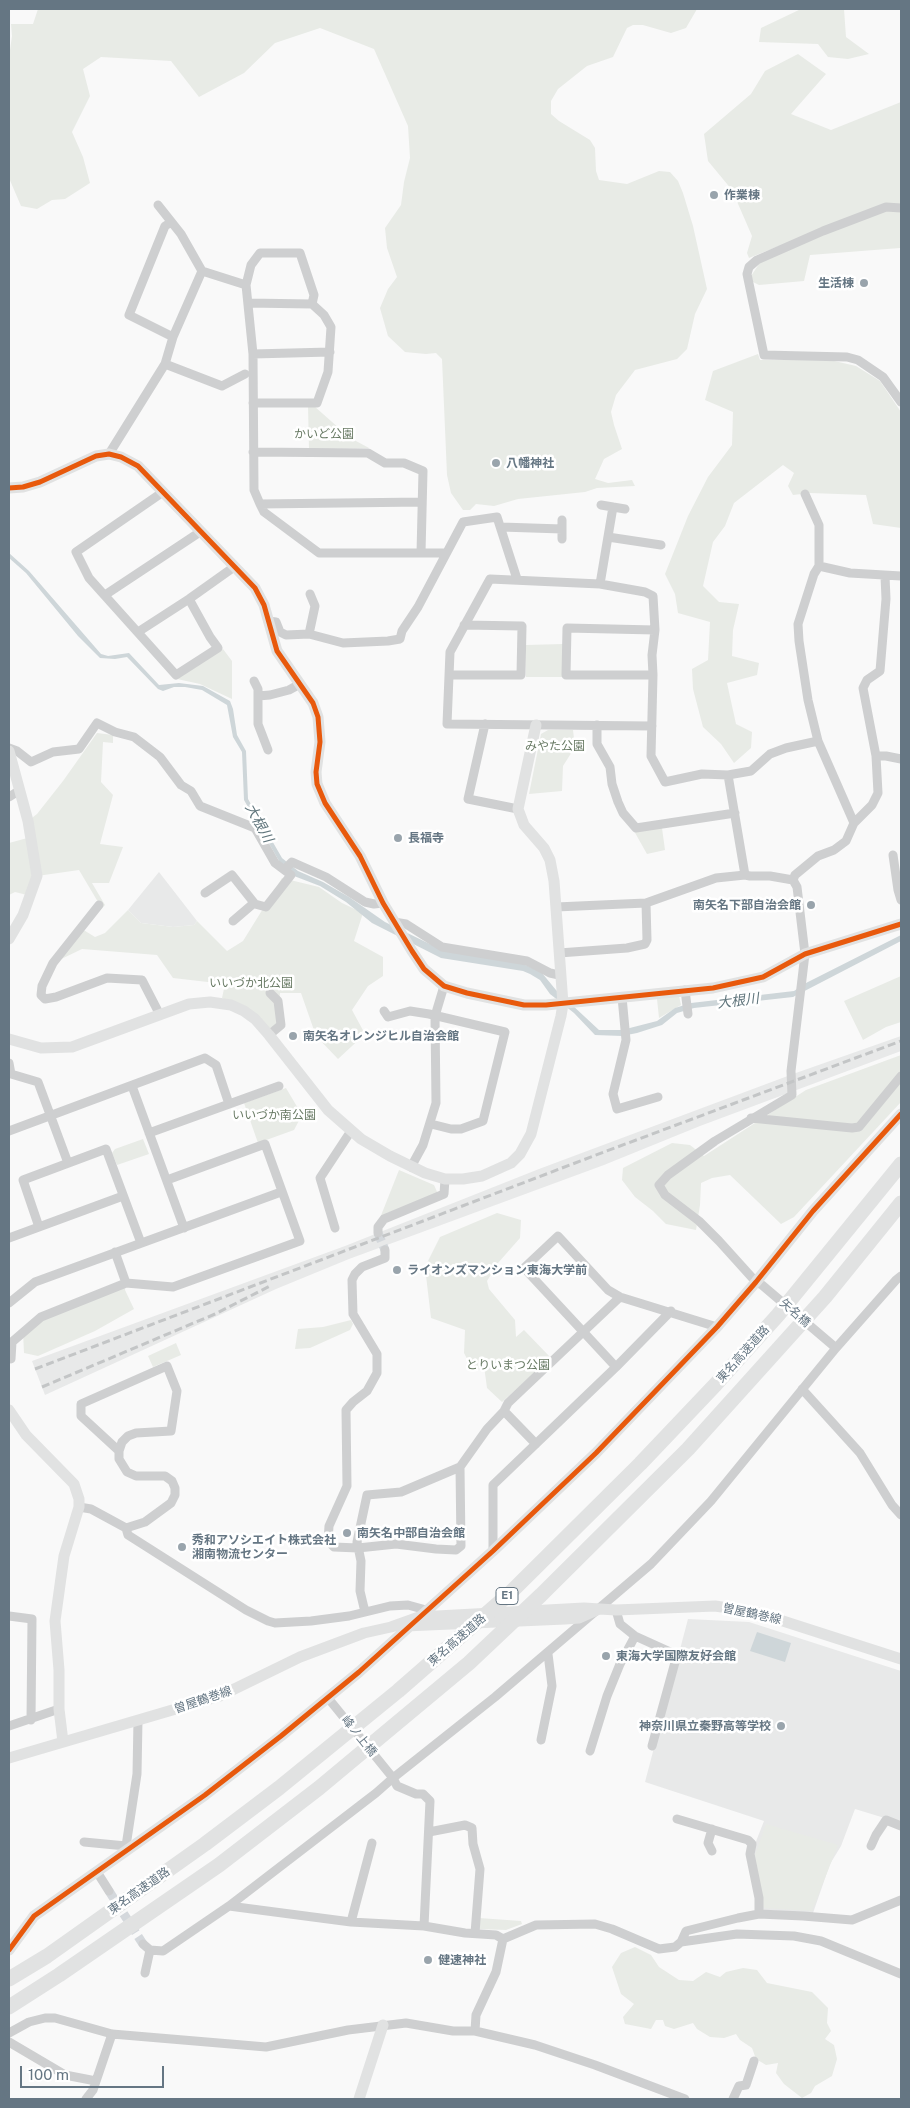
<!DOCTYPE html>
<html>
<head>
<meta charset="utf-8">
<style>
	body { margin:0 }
	#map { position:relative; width:910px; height:2108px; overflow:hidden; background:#f9f9f9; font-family:"Public Sans",sans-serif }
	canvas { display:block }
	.frame { position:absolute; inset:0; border:10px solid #657683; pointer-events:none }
	.scale { position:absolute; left:20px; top:2066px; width:144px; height:22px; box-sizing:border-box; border:2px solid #657683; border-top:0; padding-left:6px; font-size:15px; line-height:18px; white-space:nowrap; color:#657683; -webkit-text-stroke:4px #fff; paint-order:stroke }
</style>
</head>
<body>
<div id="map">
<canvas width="910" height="2108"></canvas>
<div class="frame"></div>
<div class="scale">100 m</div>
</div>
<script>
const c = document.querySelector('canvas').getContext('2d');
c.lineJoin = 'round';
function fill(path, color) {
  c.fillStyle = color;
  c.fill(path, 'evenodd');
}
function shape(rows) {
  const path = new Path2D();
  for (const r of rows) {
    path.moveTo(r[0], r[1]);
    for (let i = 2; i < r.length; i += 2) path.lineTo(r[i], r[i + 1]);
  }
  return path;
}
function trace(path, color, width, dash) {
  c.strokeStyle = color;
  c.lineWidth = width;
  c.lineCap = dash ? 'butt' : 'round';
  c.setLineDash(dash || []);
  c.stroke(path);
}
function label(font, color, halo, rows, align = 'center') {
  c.font = font + ' "Public Sans","Noto Sans JP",sans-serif';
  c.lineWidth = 5;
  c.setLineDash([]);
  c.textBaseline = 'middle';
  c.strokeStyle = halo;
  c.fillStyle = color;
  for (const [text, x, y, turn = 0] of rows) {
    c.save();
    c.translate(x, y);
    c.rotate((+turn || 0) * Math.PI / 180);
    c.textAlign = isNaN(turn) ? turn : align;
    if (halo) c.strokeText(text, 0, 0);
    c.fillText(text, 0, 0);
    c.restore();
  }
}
fill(shape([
	[159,872,197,921,194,925,173,927,141,923,128,910],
	[901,1036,901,1051,700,1126,604,1165,349,1259,276,1289,45,1395,32,1361,345,1246,539,1169,793,1074],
	[688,1619,749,1622,901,1671,901,1823,855,1809,841,1846,830,1864,813,1913,763,1910,754,1855,755,1844,764,1821,645,1782]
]), '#e8e9e9');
fill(shape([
	[38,9,697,9,686,28,671,33,643,25,633,25,627,28,613,57,587,66,558,89,551,101,551,114,559,121,590,140,595,148,596,171,599,180,627,184,659,171,670,172,678,181,683,193,693,226,707,289,695,314,687,349,677,359,635,370,616,395,611,412,614,425,622,449,604,459,595,479,608,483,632,480,635,486,597,488,585,492,518,499,494,506,476,504,470,510,463,510,451,493,447,475,442,359,436,353,426,354,405,352,388,336,380,308,388,289,397,277,387,248,385,228,401,205,404,182,410,158,408,126,374,49,320,28,275,43,244,73,199,97,171,61,101,57,83,69,90,96,72,132,83,157,90,183,65,199,52,200,37,209,21,206,9,178,9,57,12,36,11,24,33,24],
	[801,9,844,9,846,37,869,54,848,59,828,57,818,44,759,42,761,28],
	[798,54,826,74,791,114,831,130,901,102,901,263,900,248,810,255,804,281,759,285,753,282,751,276,761,261,779,246,749,258,747,253,752,236,732,190,708,161,704,134,751,94,765,71],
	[758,354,760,360,830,360,856,366,880,381,901,412,901,528,873,524,866,495,810,493,793,495,788,486,794,473,783,465,734,503,725,526,713,542,703,586,719,602,739,604,733,630,732,656,759,663,757,675,727,683,736,724,752,732,751,748,734,763,721,744,703,727,693,689,692,669,708,660,710,622,678,613,675,594,665,574,688,516,708,477,732,445,733,412,705,400,713,371],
	[308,406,314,406,340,429,343,434,369,448,309,449],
	[563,644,563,677,526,677,526,645],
	[223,649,232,661,232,699,200,684,177,679],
	[548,730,573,730,575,747,563,766,562,791,529,794,541,734],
	[97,733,113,735,113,743,103,742,101,782,113,795,100,844,123,847,109,883,92,883,105,905,82,929,95,937,105,933,128,910,141,923,173,927,194,925,197,921,227,951,243,941,282,878,319,887,342,903,363,913,354,941,383,957,383,976,368,986,352,1010,365,1034,338,1059,316,1036,301,993,280,993,278,1024,274,1027,271,1027,271,1030,222,998,225,984,173,978,157,955,82,949,53,963,98,902,79,870,37,876,31,896,15,892,9,895,9,843,31,837,28,821,37,814,63,781],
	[662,828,665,850,647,854,634,831],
	[901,976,901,1022,886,1027,863,1040,844,1001],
	[679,996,681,1005,659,1018,657,999],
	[901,1055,901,1102,794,1217,781,1224,730,1175,712,1178,701,1183,700,1205,696,1230,666,1224,653,1211,635,1197,622,1180,623,1168,672,1143,690,1145,704,1156,806,1090],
	[286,1088,302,1115,294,1130,258,1143,244,1103],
	[143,1139,149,1154,117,1165,112,1153,115,1149],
	[399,1170,434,1185,438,1194,387,1213,380,1218],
	[497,1213,521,1220,520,1238,498,1263,487,1281,489,1289,515,1320,516,1337,524,1330,551,1358,502,1402,487,1388,484,1366,481,1370,472,1368,464,1353,465,1330,431,1318,425,1267,440,1237],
	[126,1283,125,1290,134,1309,95,1331,38,1356,24,1353,23,1332,41,1317],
	[351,1320,353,1324,350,1330,310,1348,295,1349,298,1329,323,1327],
	[176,1343,181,1355,153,1367,148,1356],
	[766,1824,838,1845,812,1911,764,1908,755,1855],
	[479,1918,521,1921,522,1924,506,1930,479,1929],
	[635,1947,651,1955,659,1967,679,1980,693,1981,706,1972,720,1977,726,1972,743,1968,757,1970,767,1983,812,1992,828,2008,827,2023,831,2031,825,2039,834,2045,837,2059,832,2076,815,2086,811,2093,802,2098,784,2084,776,2073,778,2063,766,2065,756,2059,752,2048,740,2040,736,2034,724,2038,710,2037,697,2029,693,2023,674,2029,665,2026,663,2020,656,2020,651,2029,625,2024,623,2017,634,2004,621,1994,612,1967,621,1953]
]), '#e8ebe6');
fill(shape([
	[9,553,29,571,101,654,108,656,129,653,159,685,179,683,203,686,230,701,233,709,237,735,246,751,248,799,282,858,298,871,323,882,349,897,385,922,442,950,521,963,530,967,542,973,556,990,599,1030,622,1030,657,1021,675,1008,691,1003,794,991,806,983,901,935,901,941,793,997,694,1008,677,1013,662,1025,637,1033,622,1036,595,1035,574,1013,550,994,540,980,530,974,523,971,441,958,372,923,346,902,320,886,294,876,279,861,244,800,242,752,233,737,227,705,202,690,185,687,174,687,163,691,158,689,127,657,115,659,100,658,78,636,26,573,9,558],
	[757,1632,791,1643,785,1662,750,1651]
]), '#ced6d9');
trace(shape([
	[378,1233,385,1250],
	[109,1891,143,1944]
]), '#d4d8dc', 9, [9, 4.5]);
trace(shape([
	[158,205,181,234,202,271,246,285],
	[901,208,886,207,823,231,757,260,749,267,747,274,764,355,847,357,858,360,883,377,901,402],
	[170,223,165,226,129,315,173,337],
	[248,303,312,304,324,315,331,327,328,372,317,403,253,403],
	[312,304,314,295,300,253,260,253,251,265,246,285,253,354,254,490,260,504,264,512,319,553,445,553],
	[253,354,330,352],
	[165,364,222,386,245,374],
	[253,452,368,453,385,463,404,463,423,471,421,553],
	[109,454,165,364,173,337,202,271],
	[163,492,76,552,89,578,176,675,218,648,210,637,189,599],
	[805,494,819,525,819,566],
	[260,504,422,502],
	[601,505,625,509],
	[562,520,562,539],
	[501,527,562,529],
	[608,537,661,545],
	[600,584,613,507],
	[105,595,200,532],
	[268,621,276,622,280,632,286,635,309,634,343,643,388,641,400,639,402,631,418,607,463,522,497,517,517,579],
	[138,632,189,599,234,567],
	[309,634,315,606,310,594],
	[449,675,521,675,522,626,464,625],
	[653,675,566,675,567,628,655,630],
	[254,681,258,689,258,724,268,750],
	[258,696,270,695,289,690,300,684],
	[485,724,468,799,518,809],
	[597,725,597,744,610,767,612,784,618,802,623,813,636,828,735,813],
	[652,726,447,724,450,652,490,579,600,584,645,592,653,596,655,630,652,655,653,675,651,756,665,782,702,774,728,775,751,771,770,754,786,748,818,741],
	[9,748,17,751,31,762,53,752,79,749,97,723,115,732,134,737,160,757,181,785,191,791,200,806,255,828,275,863,291,875,266,907,255,904,232,875,205,893],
	[876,756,886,756,901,759],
	[728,775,745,875],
	[9,797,20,790],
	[854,823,818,741,808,700,799,641,798,624,814,574,819,566,850,573,901,576],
	[893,855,898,890,901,900],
	[285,869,292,862,326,877,365,902,374,904,383,903],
	[793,880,797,887,805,954,791,1071,792,1095,715,1141,668,1175,659,1185,665,1195,699,1221,719,1241,756,1282,762,1285,836,1348],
	[793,880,795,875,818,856,834,850,846,841,854,823,872,805,878,793,876,756,863,688,867,680,880,671,886,599,885,576],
	[99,905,53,963,42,986,41,995,45,999,56,997,107,978,142,980,160,1015],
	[556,907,646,903,716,878,745,875,750,876,770,876,793,880],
	[233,921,254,903],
	[394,922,406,924,442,947,527,961,550,973,559,975],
	[559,953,627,948,645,944,647,940,646,903],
	[685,990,688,1014],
	[622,997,626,1040,613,1094,617,1109,658,1097],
	[384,1011,388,1017,410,1011,429,1014,505,1032,483,1121,461,1129,451,1129,431,1124],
	[269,1035,281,1025,278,1001,270,993],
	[9,1063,11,1074,38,1082,68,1163],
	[132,1086,184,1228],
	[751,1118,852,1128,859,1127,901,1076],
	[9,1131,205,1058,216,1065,229,1104],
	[149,1133,279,1086],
	[411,1167,423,1145,436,1103,435,1016,444,986],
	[39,1227,23,1180,106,1149,141,1243],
	[335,1228,320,1178,351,1131],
	[378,1233,378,1227,384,1219,444,1194,445,1179],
	[9,1238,123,1196],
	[385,1250,385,1258,362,1267,355,1274,352,1280,353,1314,377,1354,377,1373,367,1391,353,1402,346,1410,347,1486,329,1526,328,1541,334,1547,358,1548,396,1544,436,1549,456,1550,461,1546,460,1467],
	[115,1252,126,1283],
	[9,1303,35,1282,281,1192],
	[11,1359,12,1342,41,1317,126,1283,173,1287,300,1241,265,1144,167,1180],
	[616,1367,524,1268,558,1236,608,1290,620,1297,717,1327],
	[802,1389,860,1453,892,1505,901,1515],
	[504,1411,536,1444],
	[79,1507,91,1509,126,1528,145,1522,171,1503,175,1495,175,1488,172,1481,165,1476,136,1476,127,1472,119,1459,119,1451,122,1442,128,1436,136,1433,171,1431,177,1391,167,1366,81,1404,81,1416,119,1451],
	[126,1528,128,1535,246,1610,268,1621,275,1623,311,1621,349,1616,390,1606,408,1605,426,1610],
	[493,1551,493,1485,616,1367,671,1311],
	[616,1610,620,1624,635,1636,677,1655,652,1746],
	[365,1612,360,1591,361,1561,357,1542,367,1495,401,1492,460,1467,487,1429,504,1411,508,1403,620,1297],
	[9,1616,32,1619,31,1720],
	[328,1698,393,1778,397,1786,416,1794,423,1794,430,1801,424,1926],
	[9,1726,59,1709],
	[541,1740,552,1686,548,1654],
	[590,1751,607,1696,620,1664,635,1636],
	[677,1819,748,1840,752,1844,750,1854,759,1898,759,1914],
	[429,1832,465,1825,472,1828,473,1844,480,1869,475,1933],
	[84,1842,126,1846,137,1774,138,1720],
	[871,1846,876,1835,886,1820,901,1826],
	[712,1851,708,1843,712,1829],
	[97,1872,109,1891],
	[229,1906,351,1922,424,1926,465,1933,496,1935,503,1939,536,1925,595,1924,612,1929,659,1949,675,1947,681,1942,686,1931,738,1918,759,1914,803,1916,852,1920,901,1900],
	[351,1922,372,1843],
	[681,1942,737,1934,794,1936,821,1941,901,1974],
	[143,1944,150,1950,163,1951,229,1906,376,1793,393,1778,495,1697,651,1564,711,1501,836,1348,896,1280,901,1276],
	[145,1973,150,1950],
	[475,2031,476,2015,496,1972,503,1939],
	[9,2033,29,2022,45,2018,55,2018,112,2034,266,2047,348,2030,406,2023,453,2031,475,2031,535,2045,595,2065,685,2099],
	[9,2042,65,2075,96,2081],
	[86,2099,93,2090,112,2034],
	[733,2099,739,2086,746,2085,754,2061]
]), '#cecfd0', 9);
trace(shape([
	[9,488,23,487,40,482,96,456,109,454,121,457,138,466,255,588,264,605,277,651,313,703,318,717,320,742,316,772,317,784,325,803,360,856,383,903,412,951,424,969,444,986,467,993,524,1005,546,1005,713,988,763,977,805,954,901,924],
	[9,751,28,821,37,876,23,915,9,939],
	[9,1039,41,1048,72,1047,189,1004,210,1002,231,1005,244,1011,255,1019,269,1035,328,1110,361,1139,390,1156,425,1173,445,1179,463,1179,482,1176,511,1163,520,1154,531,1134,561,1016,563,1004,554,881,550,860,544,848,524,825,518,809,536,725],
	[9,1410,26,1435,74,1484,79,1499,79,1507,64,1556,55,1621,59,1670,59,1709,63,1742],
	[405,1626,565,1619,579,1618,597,1610],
	[9,1758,220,1696,300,1657,364,1633,391,1627,419,1617,584,1608,616,1610,715,1606,755,1612,901,1659],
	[9,1950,34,1916,205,1795,281,1736,359,1672,493,1551,596,1453,717,1327,756,1282,813,1211,901,1114],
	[359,2099,383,2025]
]), '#e1e2e2', 11);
trace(shape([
	[9,1979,47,1956,205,1844,279,1788,398,1691,508,1595,640,1464,716,1384,778,1315,901,1164],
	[9,2007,59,1975,219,1865,319,1788,469,1663,541,1595,688,1449,825,1297,901,1203]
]), '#e1e2e2', 15);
trace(shape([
	[35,1369,604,1152,901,1041],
	[42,1387,215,1314,270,1286]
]), '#c3c5c6', 3, [8, 4]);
trace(shape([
	[9,488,23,487,40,482,96,456,109,454,121,457,138,466,255,588,264,605,277,651,313,703,318,717,320,742,316,772,317,784,325,803,360,856,383,903,412,951,424,969,444,986,467,993,524,1005,546,1005,713,988,763,977,805,954,901,924],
	[9,1950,34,1916,205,1795,281,1736,359,1672,493,1551,596,1453,717,1327,756,1282,813,1211,901,1114]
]), '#e8590c', 5);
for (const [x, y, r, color] of [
	[714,195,5,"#99a4ac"],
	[864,283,5,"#99a4ac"],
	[496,463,5,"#99a4ac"],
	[398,838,5,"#99a4ac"],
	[811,905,5,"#99a4ac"],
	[293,1036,5,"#99a4ac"],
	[397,1270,5,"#99a4ac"],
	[347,1533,5,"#99a4ac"],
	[182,1547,5,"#99a4ac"],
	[606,1656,5,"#99a4ac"],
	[781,1726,5,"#99a4ac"],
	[428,1960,5,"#99a4ac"]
]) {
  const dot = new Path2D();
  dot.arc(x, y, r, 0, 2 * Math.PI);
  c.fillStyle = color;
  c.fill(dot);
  trace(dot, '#fff', 2);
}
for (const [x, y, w] of [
	[507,1596,22]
]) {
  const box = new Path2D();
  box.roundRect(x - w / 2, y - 8.5, w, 17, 4);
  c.fillStyle = '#fff';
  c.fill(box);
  trace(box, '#657683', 1);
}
label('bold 11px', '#657683', null, [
	["E1",507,1596]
]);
label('bold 12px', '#657683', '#fff', [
	["作業棟",724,195],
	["生活棟",854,283,"right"],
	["八幡神社",506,463],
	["長福寺",408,838],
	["南矢名下部自治会館",801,905,"right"],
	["南矢名オレンジヒル自治会館",303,1036],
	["ライオンズマンション東海大学前",407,1270],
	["南矢名中部自治会館",357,1533],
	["秀和アソシエイト株式会社",192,1540],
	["湘南物流センター",192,1554],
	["東海大学国際友好会館",616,1656],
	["神奈川県立秦野高等学校",771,1726,"right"],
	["健速神社",438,1960]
], 'left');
label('12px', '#687a64', '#fff', [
	["かいど公園",324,434],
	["みやた公園",555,746],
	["いいづか北公園",251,983],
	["いいづか南公園",274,1115],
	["とりいまつ公園",508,1365]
]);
label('12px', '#657683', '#fff', [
	["矢名橋",795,1313,41],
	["東名高速道路",743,1354,-48],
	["曽屋鶴巻線",752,1614,12],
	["東名高速道路",457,1640,-41],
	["曽屋鶴巻線",203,1700,-19],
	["峰ノ上橋",359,1736,51],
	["東名高速道路",139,1891,-35]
]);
label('italic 14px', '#60757c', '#fff', [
	["大根川",259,823,61],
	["大根川",738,1001,-7]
]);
</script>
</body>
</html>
